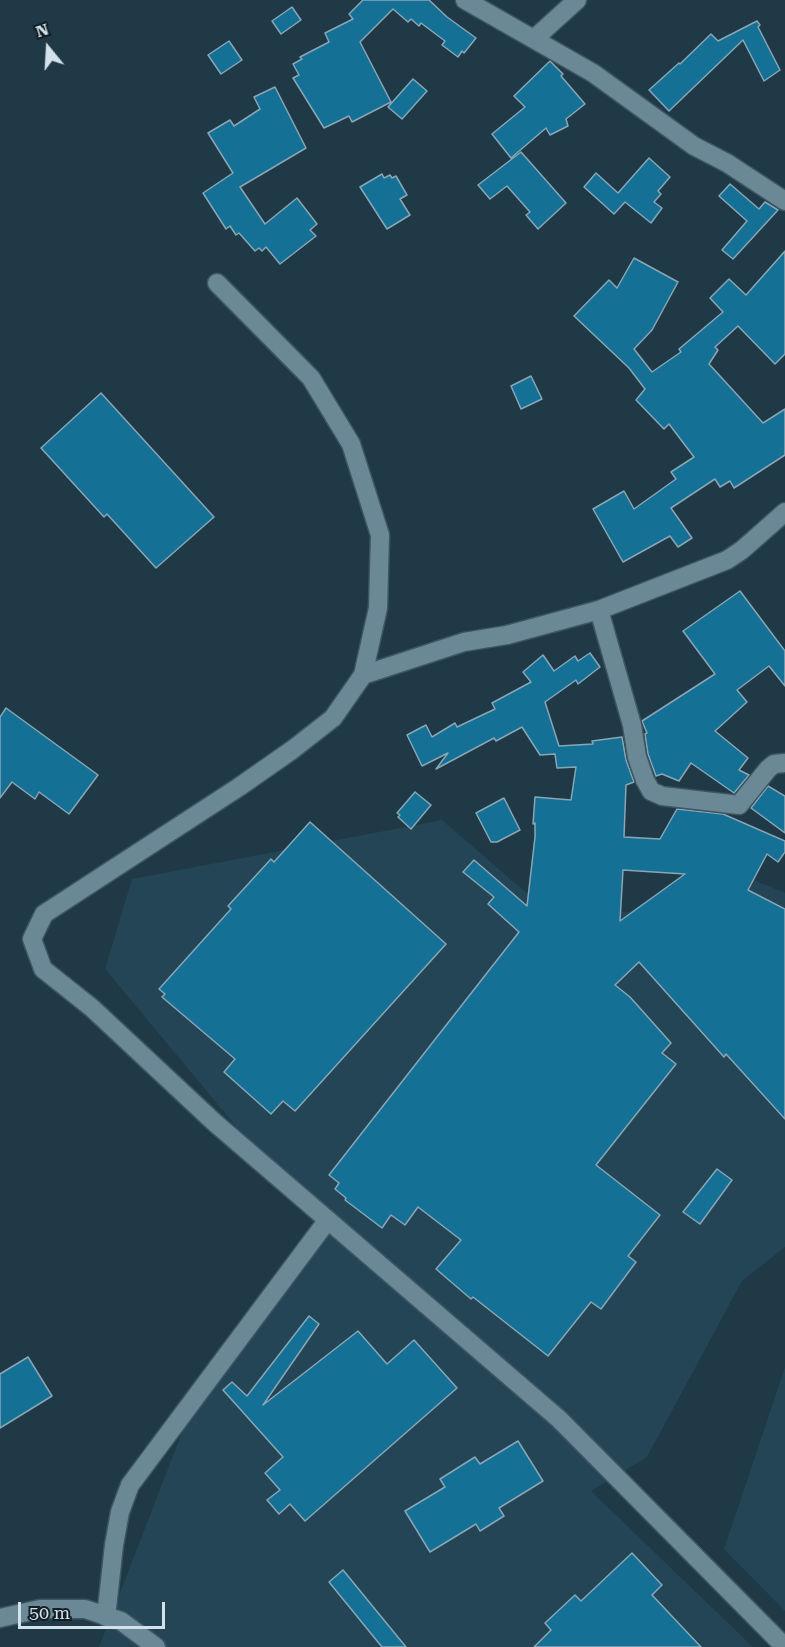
<!DOCTYPE html>
<html>
<head>
<meta charset="utf-8">
<style>
	body { margin:0 }
	#map { position:relative; width:785px; height:1647px; overflow:hidden; background:#1f3946; font-family:"Roboto Serif",serif }
	canvas { display:block }
	.north { position:absolute; left:18px; top:18px; width:60px; height:60px; -webkit-text-stroke:4px #131f25; paint-order:stroke; rotate:342deg; font-size:16px; font-weight:700; line-height:24px; text-align:center; color:#d2e1ea }
	.north::after { content:''; display:block; margin:auto; width:21px; height:27px; background:#d2e1ea; clip-path:polygon(50% 0,100% 100%,50% 72%,0 100%) }
	.scale { position:absolute; left:18px; top:1602px; width:147px; height:27px; box-sizing:border-box; border:3px solid #d2e1ea; border-top:0; padding-left:8px; font-size:18px; line-height:21px; white-space:nowrap; color:#d2e1ea; -webkit-text-stroke:4px #131f25; paint-order:stroke }
</style>
</head>
<body>
<div id="map">
<canvas width="785" height="1647"></canvas>
<div class="north">N</div>
<div class="scale">50 m</div>
</div>
<script>
const c = document.querySelector('canvas').getContext('2d');
c.lineJoin = 'round';
function fill(path, color) {
  c.fillStyle = color;
  c.fill(path, 'evenodd');
}
function shape(rows) {
  const path = new Path2D();
  for (const r of rows) {
    path.moveTo(r[0], r[1]);
    for (let i = 2; i < r.length; i += 2) path.lineTo(r[i], r[i + 1]);
  }
  return path;
}
function trace(path, color, width, dash) {
  c.strokeStyle = color;
  c.lineWidth = width;
  c.lineCap = dash ? 'butt' : 'round';
  c.setLineDash(dash || []);
  c.stroke(path);
}
fill(shape([
	[442,820,544,908,629,912,706,860,785,893,785,1247,742,1281,647,1457,591,1491,753,1647,99,1647,198,1391,318,1225,105,969,132,879],
	[785,1367,785,1611,724,1549]
]), '#234556');
const building = shape([
	[363,0,429,0,447,17,476,38,464,53,462,51,458,57,442,45,445,41,421,23,419,26,411,19,408,22,393,9,360,42,391,102,352,122,349,116,324,128,293,78,299,75,293,64,302,59,300,57,329,42,325,33,353,19,349,14,363,0],
	[292,7,301,20,281,34,272,21,292,7],
	[757,21,760,25,758,27,780,70,764,81,743,40,669,111,649,90,679,63,680,64,711,34,718,41,757,21],
	[229,41,242,60,221,74,208,55,229,41],
	[550,61,563,74,561,76,585,104,566,119,568,126,550,135,546,128,511,158,492,134,525,107,514,96,550,61],
	[413,79,427,91,402,119,388,107,413,79],
	[275,87,306,148,240,187,265,224,297,198,317,224,310,230,316,236,280,264,266,247,262,251,259,248,255,251,239,233,236,235,230,226,226,229,203,193,233,173,208,133,230,120,234,126,260,109,254,97,275,87],
	[521,152,566,203,538,229,526,215,530,212,507,186,490,199,478,185,521,152],
	[649,158,670,177,658,191,661,194,654,202,662,208,651,223,625,202,614,214,584,187,596,173,618,193,649,158],
	[382,174,384,178,390,175,392,178,396,176,407,195,400,199,410,215,387,229,360,187,382,174],
	[730,184,759,209,765,202,778,210,733,259,722,250,747,221,719,196,730,184],
	[785,251,785,354,775,364,738,326,715,347,718,350,709,364,763,423,785,409,785,455,734,488,730,481,720,487,715,479,671,508,692,538,678,547,670,536,623,562,593,509,624,491,634,509,676,479,671,472,694,457,669,424,664,429,636,400,645,389,629,368,574,316,609,280,617,288,634,258,678,282,652,330,634,349,652,372,681,352,679,349,723,312,710,298,729,279,746,295,785,251],
	[531,376,542,399,521,409,511,386,531,376],
	[101,393,214,517,156,568,107,514,104,517,41,448,101,393],
	[740,591,785,651,785,686,769,666,737,690,747,702,715,731,748,758,739,770,749,775,734,793,691,763,679,781,662,774,656,776,648,754,645,734,647,733,642,721,715,674,683,631,740,591],
	[590,653,600,667,578,684,576,680,545,702,559,746,593,744,592,741,622,737,626,760,634,782,626,785,624,837,660,839,677,809,723,814,785,841,785,852,778,862,767,854,748,890,785,909,785,1119,726,1054,724,1057,639,962,615,985,630,997,671,1043,662,1053,676,1064,596,1165,660,1215,628,1256,636,1262,601,1309,591,1302,548,1356,473,1297,471,1299,436,1269,461,1240,418,1207,405,1225,391,1215,382,1228,345,1200,346,1198,335,1189,339,1183,329,1175,519,932,488,904,494,897,463,872,474,860,527,906,535,837,535,823,533,824,535,797,571,800,576,767,557,768,555,754,540,755,522,727,496,741,494,738,436,769,448,753,422,766,407,735,426,725,432,737,455,723,457,727,495,709,492,703,531,682,523,672,543,655,554,671,575,656,578,661,590,653],
	[623,870,685,874,620,921,623,870],
	[6,708,98,775,69,814,39,792,35,799,12,782,0,798,0,717,6,708],
	[768,786,785,796,785,833,751,808,768,786],
	[415,792,431,805,411,829,398,817,400,815,397,813,415,792],
	[504,798,520,830,497,842,491,842,476,813,504,798],
	[310,822,446,944,295,1111,283,1101,271,1114,224,1072,235,1059,162,997,165,994,159,989,231,909,228,906,271,859,274,862,310,822],
	[717,1169,732,1180,700,1224,683,1212,717,1169],
	[309,1316,319,1324,263,1405,358,1331,387,1364,414,1340,457,1388,305,1521,290,1504,279,1514,267,1500,280,1490,265,1473,283,1457,223,1390,232,1382,247,1396,309,1316],
	[28,1357,52,1396,0,1428,0,1374,28,1357],
	[518,1441,543,1481,499,1508,504,1516,480,1531,476,1524,430,1552,405,1511,445,1487,440,1479,475,1457,480,1464,518,1441],
	[632,1553,662,1585,652,1595,701,1647,534,1647,551,1630,545,1623,575,1595,581,1601,632,1553],
	[343,1570,406,1647,382,1647,329,1582,343,1570]
]);
fill(building, '#147095');
trace(building, '#89a6b6', 1.5);
const minor = shape([
	[465,0,593,73,694,146,727,163,785,201],
	[535,38,577,0],
	[217,283,311,378,351,444,380,535,378,608,363,675,464,642,507,635,599,610,727,560,742,550,785,512],
	[599,610,632,725,637,757,645,780,651,791,662,796,739,805,768,769,774,764,785,763],
	[363,675,333,718,292,750,239,787,44,914,32,939,43,969,92,1008,214,1122,559,1419,785,1647],
	[106,1617,114,1545,120,1512,130,1485,327,1221],
	[0,1618,40,1609,85,1609,121,1621,156,1647]
]);
trace(minor, '#3e5661', 21);
trace(minor, '#6b8897', 18);
</script>
</body>
</html>
